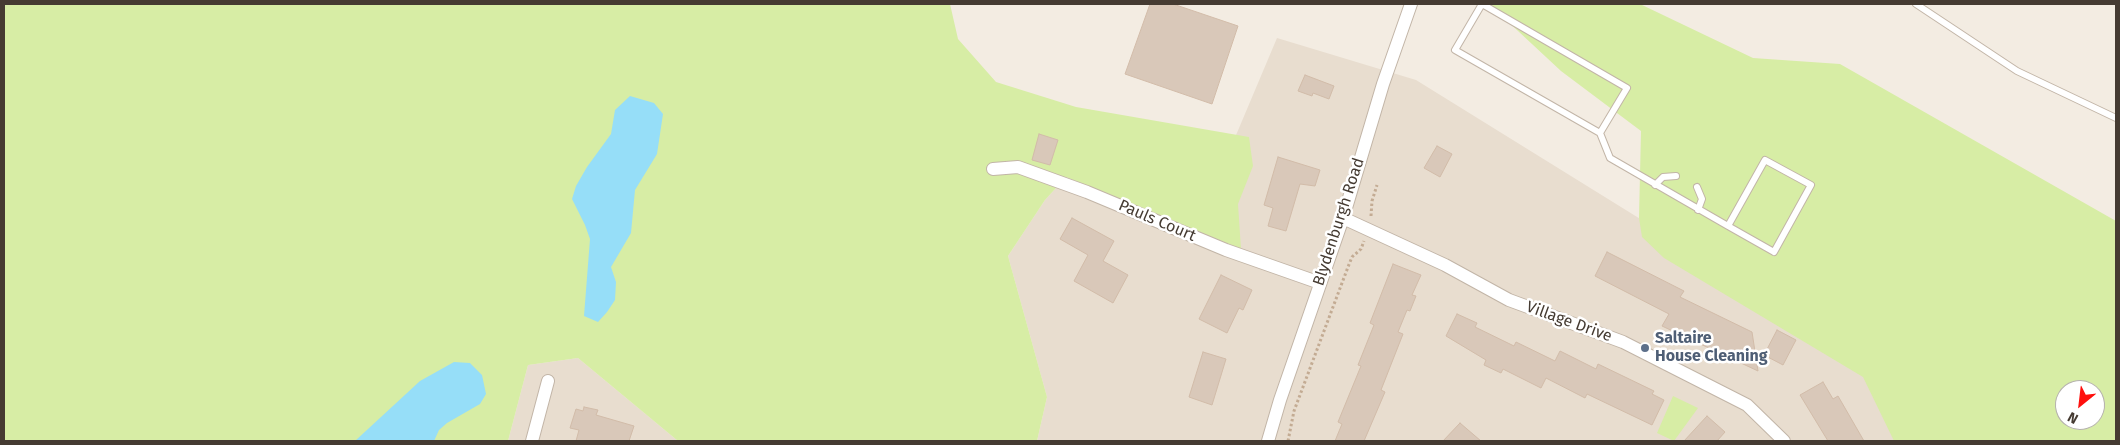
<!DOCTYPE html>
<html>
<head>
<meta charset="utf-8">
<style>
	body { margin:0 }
	#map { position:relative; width:2120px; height:445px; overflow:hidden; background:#f3ece2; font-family:"Fira Sans",sans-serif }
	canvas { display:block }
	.frame { position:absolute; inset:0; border:5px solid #453b32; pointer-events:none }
	.north { position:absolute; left:2055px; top:380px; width:50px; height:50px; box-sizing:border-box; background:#fff; border:1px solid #b5b1ad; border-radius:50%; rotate:209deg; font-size:14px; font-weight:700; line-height:20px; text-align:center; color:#453b32 }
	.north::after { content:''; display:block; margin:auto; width:18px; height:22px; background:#ff100d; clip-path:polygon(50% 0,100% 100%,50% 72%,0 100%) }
</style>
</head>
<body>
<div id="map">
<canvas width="2120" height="445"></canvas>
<div class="frame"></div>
<div class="north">N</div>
</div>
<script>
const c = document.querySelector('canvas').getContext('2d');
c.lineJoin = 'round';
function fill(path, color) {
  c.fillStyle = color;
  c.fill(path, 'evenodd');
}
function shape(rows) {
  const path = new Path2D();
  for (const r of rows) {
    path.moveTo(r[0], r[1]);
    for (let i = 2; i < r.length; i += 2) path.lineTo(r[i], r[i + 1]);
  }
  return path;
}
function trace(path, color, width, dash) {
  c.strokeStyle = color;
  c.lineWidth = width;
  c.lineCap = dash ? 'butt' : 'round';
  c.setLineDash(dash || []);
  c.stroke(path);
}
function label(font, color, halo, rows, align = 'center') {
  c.font = font + ' "Fira Sans",sans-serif';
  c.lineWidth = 5;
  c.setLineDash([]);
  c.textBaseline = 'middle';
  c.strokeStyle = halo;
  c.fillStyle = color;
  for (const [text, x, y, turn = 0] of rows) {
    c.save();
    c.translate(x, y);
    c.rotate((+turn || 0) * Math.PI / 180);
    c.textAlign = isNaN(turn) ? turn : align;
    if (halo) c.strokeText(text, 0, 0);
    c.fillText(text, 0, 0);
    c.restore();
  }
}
fill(shape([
	[1277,38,1416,80,1876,365,1916,441,1037,441,1047,397,1008,256,1045,200,1066,177,1196,230],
	[578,358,678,441,508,441,528,365]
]), '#e8ddcf');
fill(shape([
	[4,4,950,4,958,39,996,82,1076,107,1249,137,1253,166,1238,204,1241,249,1066,177,1045,200,1008,256,1047,397,1037,441,678,441,578,358,528,365,508,441,4,441],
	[1489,4,1640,4,1753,58,1840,64,2116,221,2116,441,1894,441,1863,377,1664,258,1642,237,1639,218,1641,131,1561,71],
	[2065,390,2095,390,2095,420,2065,420],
	[1673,396,1698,408,1674,441,1657,433]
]), '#d7eda5');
fill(shape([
	[630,96,654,103,663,114,657,154,635,190,631,233,611,267,616,282,615,300,607,312,598,322,584,316,590,239,585,225,572,199,576,186,587,167,611,134,615,110],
	[454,362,470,363,482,375,486,394,480,404,447,423,439,430,434,441,355,441,420,381]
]), '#96def8');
const building = shape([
	[1150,4,1173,4,1238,26,1212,104,1125,74,1150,4],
	[1305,75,1334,86,1329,99,1313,93,1312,96,1298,91,1305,75],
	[1039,134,1058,140,1050,165,1032,160,1039,134],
	[1437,146,1452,154,1440,177,1424,168,1437,146],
	[1278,157,1320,170,1315,186,1300,184,1286,231,1268,226,1273,208,1264,205,1278,157],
	[1072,218,1114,241,1103,261,1128,275,1113,303,1074,281,1088,255,1060,239,1072,218],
	[1607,252,1684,291,1680,297,1752,332,1758,371,1662,326,1669,314,1595,276,1607,252],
	[1393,264,1421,275,1412,295,1416,296,1410,311,1407,310,1398,332,1403,334,1381,390,1385,392,1364,441,1335,441,1342,424,1338,422,1361,366,1358,365,1374,325,1370,323,1393,264],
	[1221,275,1252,290,1243,310,1239,308,1227,333,1199,319,1221,275],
	[1457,314,1477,323,1475,327,1514,346,1516,342,1555,361,1560,351,1596,369,1598,364,1654,391,1652,394,1664,400,1652,425,1587,394,1585,398,1546,378,1541,388,1503,369,1501,373,1484,365,1486,360,1446,336,1457,314],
	[1777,330,1796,340,1783,365,1764,355,1777,330],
	[1203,352,1226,359,1212,405,1189,397,1203,352],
	[1823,382,1833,399,1838,396,1864,441,1828,441,1800,395,1823,382],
	[584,407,598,410,596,415,634,426,629,441,576,441,579,430,570,428,576,409,583,411,584,407],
	[1707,416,1725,432,1717,441,1684,441,1707,416],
	[1460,423,1481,441,1443,441,1460,423]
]);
fill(building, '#d9c8b9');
trace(building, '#d2bca9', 1);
const service = shape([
	[1482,4,1627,88,1600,133,1455,50,1482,4],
	[1916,4,2017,71,2116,118],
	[1600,133,1610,158,1728,226,1765,160,1811,185,1774,252,1728,226],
	[1655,185,1663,177,1676,176],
	[1697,187,1702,199,1698,210]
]);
const minor = shape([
	[993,169,1018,167,1087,192,1226,250,1320,283],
	[1343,218,1445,265,1509,300,1623,342,1747,405,1784,441],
	[532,441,548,381],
	[1268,441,1280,400,1343,218,1383,84,1411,4]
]);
trace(service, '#c2b5a7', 8);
trace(minor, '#c2b5a7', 14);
trace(shape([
	[1371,216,1372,201,1377,185],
	[1288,441,1294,411,1348,267,1352,257,1361,249,1364,241]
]), '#c3ab93', 3, [2.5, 2.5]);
trace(service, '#fff', 6);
trace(minor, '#fff', 12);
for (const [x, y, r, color] of [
	[1645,348,5,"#5c6f8a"]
]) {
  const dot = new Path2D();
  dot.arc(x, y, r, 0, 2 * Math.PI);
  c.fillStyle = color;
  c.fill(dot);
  trace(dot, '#fff', 2);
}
label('16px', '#453b32', '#fff', [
	["Pauls Court",1157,221,23],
	["Blydenburgh Road",1339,222,-72],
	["Village Drive",1569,322,20]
]);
label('bold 16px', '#4e5e75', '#fff', [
	["Saltaire",1655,339],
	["House Cleaning",1655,357]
], 'left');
</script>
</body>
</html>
